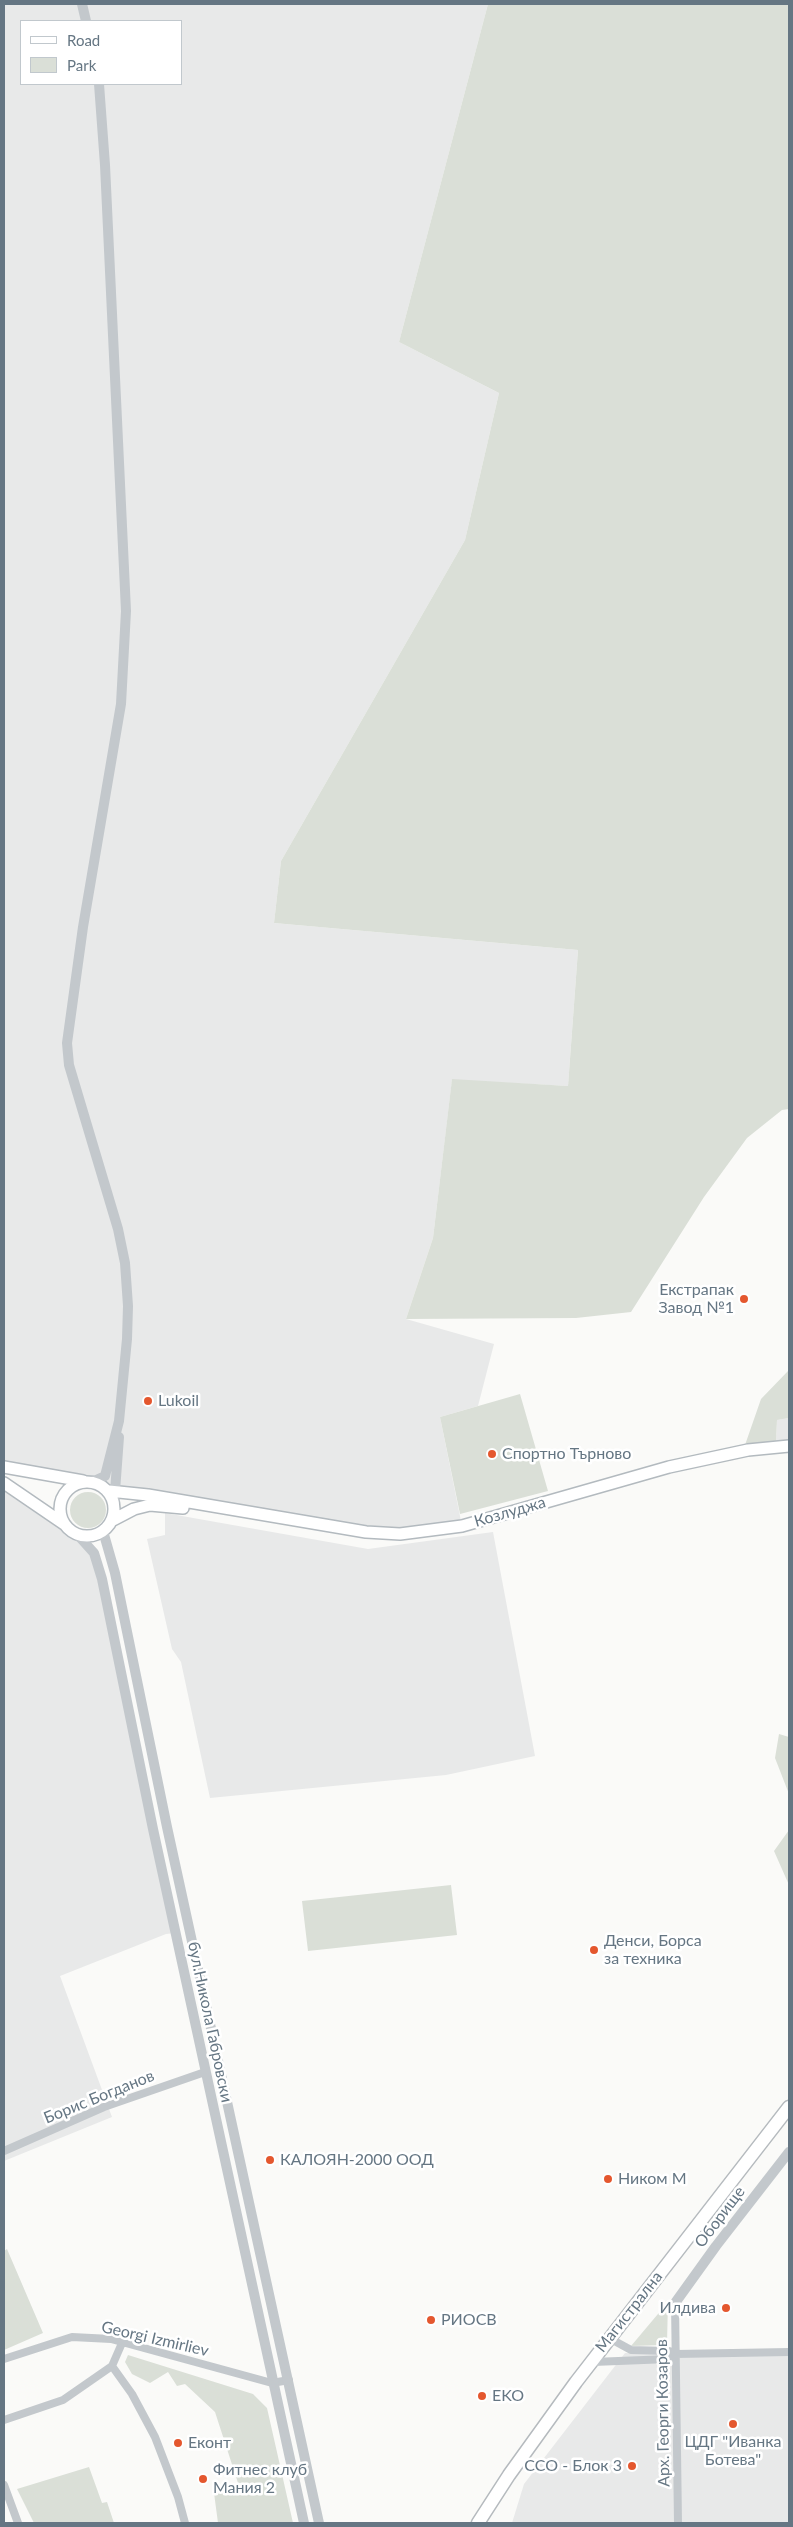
<!DOCTYPE html>
<html>
<head>
<meta charset="utf-8">
<style>
	body { margin:0 }
	#map { position:relative; width:793px; height:2527px; overflow:hidden; background:#fafaf8; font-family:Lato,sans-serif }
	canvas { display:block }
	.frame { position:absolute; inset:0; border:5px solid #657683; pointer-events:none }
	.legend { position:absolute; left:20px; top:20px; width:162px; height:65px; box-sizing:border-box; background:#fff; border:1px solid #c1c8cd; margin:0; padding:6px 9px; list-style:none; font-size:15px; color:#657683 }
	.legend li { display:flex; align-items:center; gap:10px; height:25px }
	.legend b { width:25px; border:1px solid #c1c8cd }
</style>
</head>
<body>
<div id="map">
<canvas width="793" height="2527"></canvas>
<div class="frame"></div>
<ul class="legend">
<li><b style="height:6px;background:#fff"></b>Road</li>
<li><b style="height:14px;background:#dadfd7"></b>Park</li>
</ul>
</div>
<script>
const c = document.querySelector('canvas').getContext('2d');
c.lineJoin = 'round';
function fill(path, color) {
  c.fillStyle = color;
  c.fill(path, 'evenodd');
}
function shape(rows) {
  const path = new Path2D();
  for (const r of rows) {
    if (r.length === 3) {
      path.moveTo(r[0] + r[2], r[1]);
      path.arc(r[0], r[1], r[2], 0, 2 * Math.PI);
      continue;
    }
    path.moveTo(r[0], r[1]);
    for (let i = 2; i < r.length; i += 2) path.lineTo(r[i], r[i + 1]);
  }
  return path;
}
function trace(path, color, width, dash) {
  c.strokeStyle = color;
  c.lineWidth = width;
  c.lineCap = dash ? 'butt' : 'round';
  c.setLineDash(dash || []);
  c.stroke(path);
}
function label(font, color, halo, rows, align = 'center') {
  c.font = font + ' Lato,sans-serif';
  c.lineWidth = 5;
  c.setLineDash([]);
  c.textBaseline = 'middle';
  c.strokeStyle = halo;
  c.fillStyle = color;
  for (const [text, x, y, turn = 0] of rows) {
    c.save();
    c.translate(x, y);
    c.rotate((+turn || 0) * Math.PI / 180);
    c.textAlign = isNaN(turn) ? turn : align;
    if (halo) c.strokeText(text, 0, 0);
    c.fillText(text, 0, 0);
    c.restore();
  }
}
fill(shape([
	[4,4,488,4,399,342,499,393,465,540,281,861,274,923,578,950,568,1086,452,1080,433,1238,406,1319,494,1344,478,1406,440,1417,462,1526,400,1534,105,1488,92,1482,4,1467],
	[21,21,181,21,181,84,21,84],
	[789,1418,789,1440,776,1442,777,1420],
	[4,1483,66,1525,94,1553,175,1933,166,1934,60,1976,112,2117,4,2161],
	[165,1513,368,1549,493,1532,535,1756,446,1775,210,1798,181,1662,172,1649,147,1539,165,1535],
	[789,2352,789,2523,512,2523,524,2484,625,2353,676,2354]
]), '#e8e9e9');
fill(shape([
	[488,4,789,4,789,1109,782,1110,747,1138,704,1197,631,1312,576,1318,406,1319,433,1238,452,1079,568,1086,578,950,274,923,281,861,465,540,499,393,399,342],
	[788,1371,789,1418,777,1420,776,1442,745,1445,761,1399],
	[520,1394,548,1491,460,1514,440,1417],
	[88,1510,18],
	[779,1734,789,1737,789,1794,775,1758],
	[789,1830,789,1885,774,1851],
	[451,1885,457,1935,308,1951,302,1901],
	[7,2249,43,2333,4,2350,4,2251],
	[668,2302,667,2343,663,2345,631,2346],
	[128,2355,253,2394,267,2408,293,2523,218,2523,214,2493,239,2486,215,2412,185,2384,177,2386,168,2372,150,2383,132,2374,125,2362],
	[89,2467,102,2503,107,2502,114,2523,34,2523,17,2489]
]), '#dadfd7');
const secondary = shape([
	[4,1467,83,1481],
	[87,1509,27],
	[4,1483,64,1524],
	[109,1491,148,1495,366,1532,400,1534,462,1526,669,1467,748,1450,789,1446],
	[111,1521,134,1509,150,1505,183,1508]
]);
const primary = shape([
	[478,2523,509,2475,576,2382,789,2107]
]);
trace(secondary, '#b3babf', 14);
trace(primary, '#b5babe', 15);
trace(shape([
	[4,2151,104,2107,205,2072],
	[675,2303,678,2523],
	[609,2338,631,2350,669,2351,676,2354,789,2352],
	[122,2343,112,2366,132,2394,155,2437,178,2497,185,2523],
	[4,2359,72,2337,111,2339,272,2383,289,2380],
	[593,2362,669,2359,676,2354],
	[4,2420,63,2400,112,2366],
	[4,2485,18,2523]
]), '#c3c8cc', 8);
trace(shape([
	[82,4,86,21],
	[92,1482,105,1476,119,1421,127,1339,128,1306,125,1263,118,1229,69,1065,67,1043,83,927,121,704,126,611,105,165,99,84],
	[114,1505,119,1437],
	[103,1531,115,1573,167,1827,319,2523],
	[76,1533,94,1553,102,1579,153,1829,304,2523],
	[675,2303,716,2246,789,2152]
]), '#c3c8cc', 10);
trace(secondary, '#fff', 11);
trace(primary, '#fff', 12);
for (const [x, y, r, color] of [
	[744,1299,5,"#e4572e"],
	[148,1401,5,"#e4572e"],
	[492,1454,5,"#e4572e"],
	[594,1950,5,"#e4572e"],
	[270,2160,5,"#e4572e"],
	[608,2179,5,"#e4572e"],
	[726,2308,5,"#e4572e"],
	[431,2320,5,"#e4572e"],
	[482,2396,5,"#e4572e"],
	[733,2424,5,"#e4572e"],
	[178,2443,5,"#e4572e"],
	[632,2466,5,"#e4572e"],
	[203,2479,5,"#e4572e"]
]) {
  const dot = new Path2D();
  dot.arc(x, y, r, 0, 2 * Math.PI);
  c.fillStyle = color;
  c.fill(dot);
  trace(dot, '#fff', 2);
}
label('16px', '#657683', '#fff', [
	["Екстрапак",734,1290,"right"],
	["Завод №1",734,1308,"right"],
	["Lukoil",158,1401],
	["Спортно Търново",502,1454],
	["Денси, Борса",604,1941],
	["за техника",604,1959],
	["КАЛОЯН-2000 ООД",280,2160],
	["Ником М",618,2179],
	["Илдива",716,2308,"right"],
	["РИОСВ",441,2320],
	["EKO",492,2396],
	["ЦДГ \"Иванка",733,2442,"center"],
	["Ботева\"",733,2460,"center"],
	["Еконт",188,2443],
	["ССО - Блок 3",622,2466,"right"],
	["Фитнес клуб",213,2470],
	["Мания 2",213,2488]
], 'left');
label('16px', '#657683', '#fff', [
	["Козлуджа",510,1512,-16],
	["бул.Никола Габровски",210,2022,78],
	["Борис Богданов",99,2097,-22],
	["Оборище",720,2217,-53],
	["Магистрална",629,2312,-52],
	["Georgi Izmirliev",155,2339,13],
	["Арх. Георги Козаров",663,2413,-91]
]);
</script>
</body>
</html>
